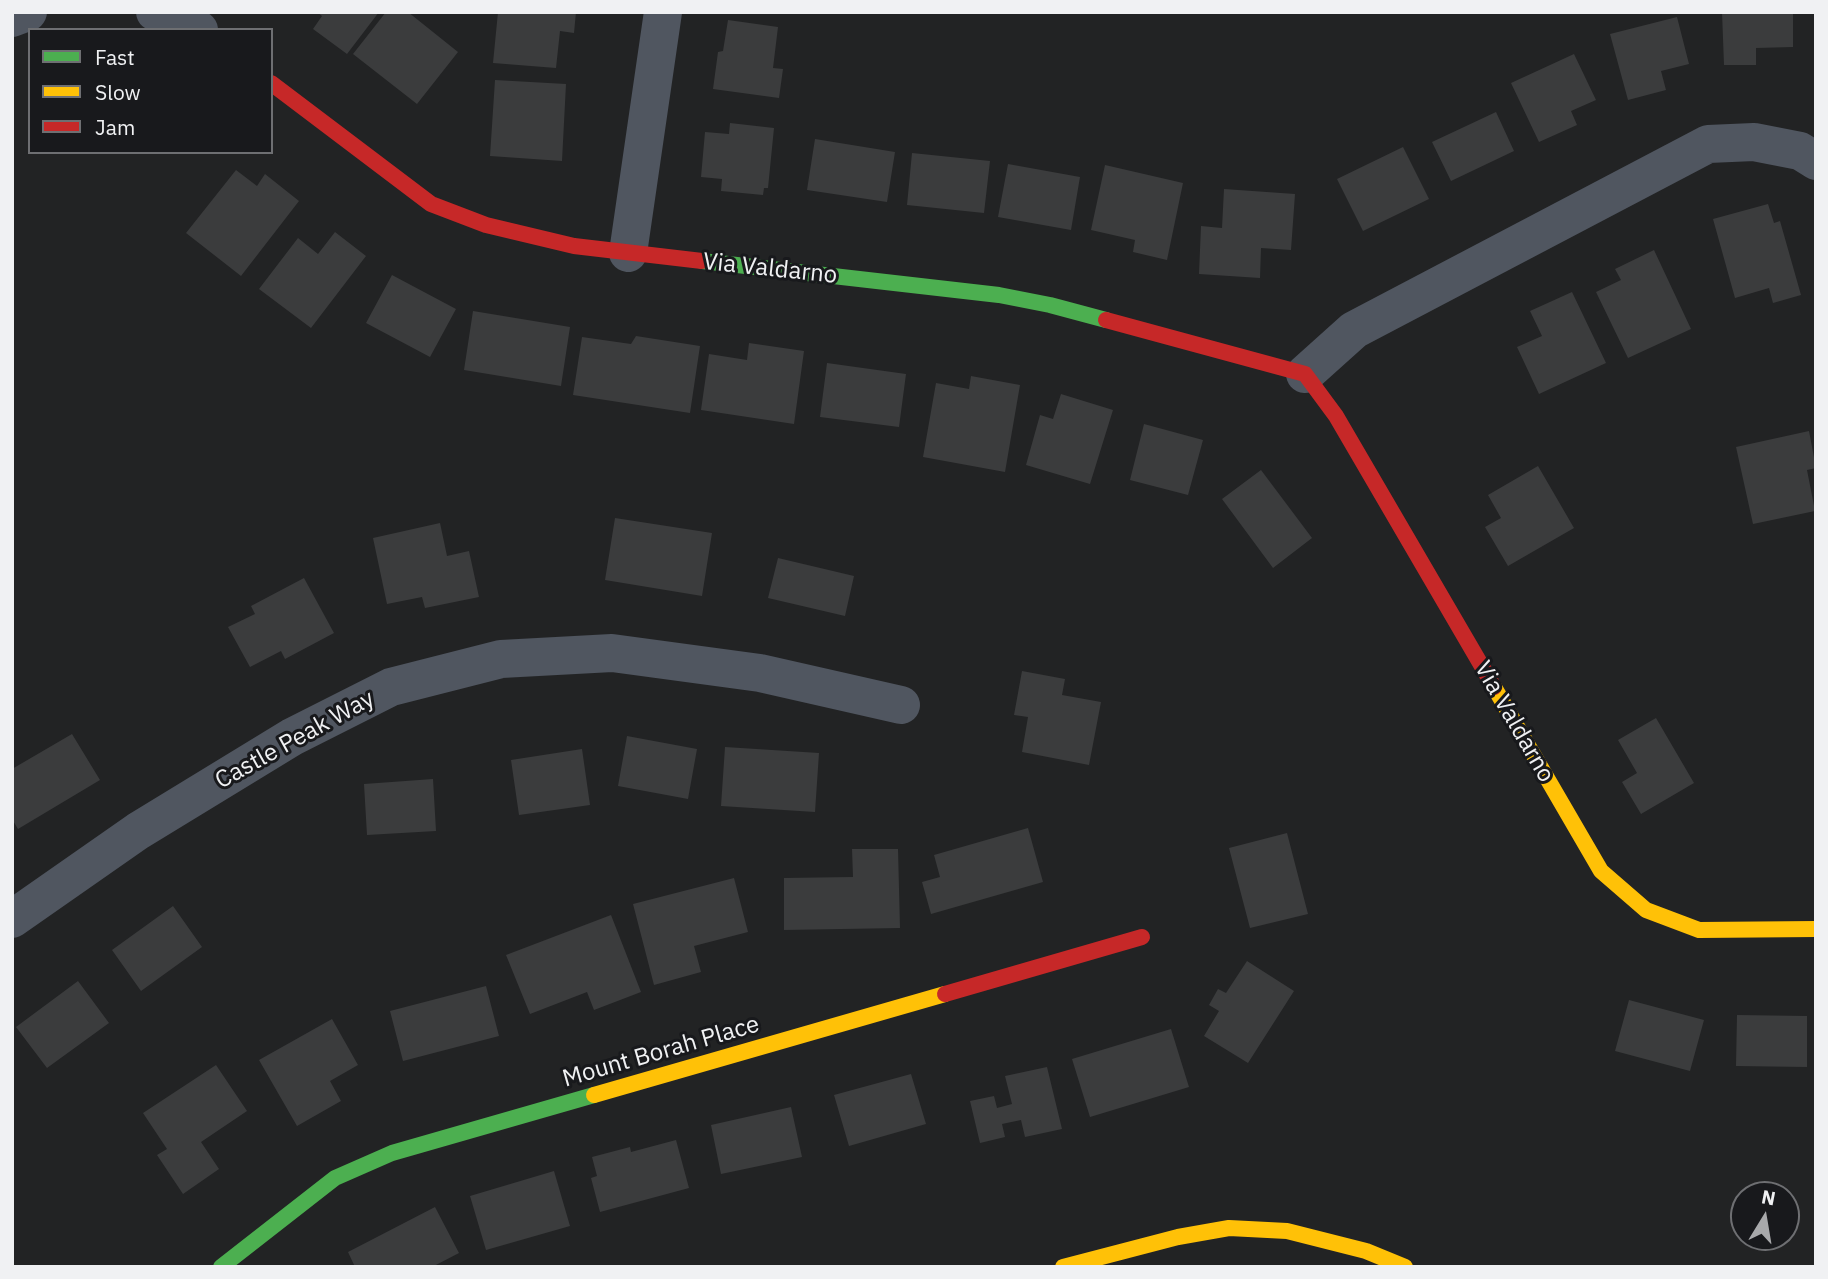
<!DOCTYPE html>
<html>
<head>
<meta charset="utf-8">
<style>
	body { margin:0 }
	#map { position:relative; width:1828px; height:1279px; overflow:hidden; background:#222324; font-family:"IBM Plex Sans",sans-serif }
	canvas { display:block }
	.frame { position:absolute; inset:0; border:14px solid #f0f1f3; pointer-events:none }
	.legend { position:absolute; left:28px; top:28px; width:245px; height:126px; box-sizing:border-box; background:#18191c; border:2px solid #6e6f72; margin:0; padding:9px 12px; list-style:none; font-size:21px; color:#f0f1f3 }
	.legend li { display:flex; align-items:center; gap:14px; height:35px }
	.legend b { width:35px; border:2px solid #6e6f72 }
	.north { position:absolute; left:1730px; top:1181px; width:70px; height:70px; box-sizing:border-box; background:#18191c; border:2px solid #6e6f72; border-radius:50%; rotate:11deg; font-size:19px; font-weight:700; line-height:28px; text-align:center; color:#f0f1f3 }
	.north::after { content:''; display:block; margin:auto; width:24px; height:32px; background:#a8a9ab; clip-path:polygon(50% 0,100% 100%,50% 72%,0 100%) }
</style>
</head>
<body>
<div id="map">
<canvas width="1828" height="1279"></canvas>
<div class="frame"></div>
<ul class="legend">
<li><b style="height:9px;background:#4caf50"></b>Fast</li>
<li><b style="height:9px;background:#ffc107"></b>Slow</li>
<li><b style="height:9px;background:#c62828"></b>Jam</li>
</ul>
<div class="north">N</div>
</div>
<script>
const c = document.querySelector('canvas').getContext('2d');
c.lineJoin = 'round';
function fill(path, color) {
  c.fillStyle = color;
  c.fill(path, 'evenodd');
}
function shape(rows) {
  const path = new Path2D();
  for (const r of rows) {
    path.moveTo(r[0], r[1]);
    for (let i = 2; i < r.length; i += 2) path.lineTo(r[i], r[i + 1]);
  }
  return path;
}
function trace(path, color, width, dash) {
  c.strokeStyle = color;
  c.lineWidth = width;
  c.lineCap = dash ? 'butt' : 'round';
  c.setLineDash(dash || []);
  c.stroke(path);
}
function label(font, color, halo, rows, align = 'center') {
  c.font = font + ' "IBM Plex Sans",sans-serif';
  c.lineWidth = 6;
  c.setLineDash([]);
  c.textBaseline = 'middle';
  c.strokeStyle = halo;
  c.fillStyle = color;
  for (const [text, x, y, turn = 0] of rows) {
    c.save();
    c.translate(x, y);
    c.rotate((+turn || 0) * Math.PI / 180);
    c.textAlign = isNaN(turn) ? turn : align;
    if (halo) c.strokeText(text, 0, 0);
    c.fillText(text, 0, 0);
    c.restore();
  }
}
fill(shape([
	[317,12,379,12,347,54,313,29,322,16],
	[386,12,408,12,458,52,417,104,353,54],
	[498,12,576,12,574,33,560,31,556,68,493,63],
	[1722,12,1793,12,1793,47,1756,48,1756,65,1724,65],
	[1677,17,1689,64,1661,71,1666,90,1628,100,1610,34],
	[728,20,778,27,773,68,783,69,779,98,713,89,718,52,723,51],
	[1574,54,1596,100,1571,111,1577,125,1539,142,1511,83],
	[495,80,566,84,562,161,490,156],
	[1496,112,1514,151,1451,181,1432,142],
	[730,123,774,128,768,188,764,188,763,195,721,191,722,179,701,177,705,132,729,134],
	[815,139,895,152,887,202,807,190],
	[1403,147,1429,199,1363,231,1337,179],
	[912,153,990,161,984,213,907,205],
	[1008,164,1080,177,1071,230,998,217],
	[1105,165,1183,183,1167,260,1133,252,1135,240,1091,230],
	[236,170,257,186,265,174,299,201,241,276,186,233],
	[1224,189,1295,194,1291,250,1261,248,1260,278,1199,274,1201,226,1222,228],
	[1768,204,1774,223,1780,221,1801,295,1773,303,1769,288,1735,298,1713,219],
	[335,232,366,256,311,328,259,289,298,238,318,254],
	[1654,250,1691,329,1628,358,1596,292,1621,280,1615,269],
	[392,275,456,309,430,357,366,323],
	[1572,292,1606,363,1539,394,1517,347,1542,336,1530,311],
	[473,311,570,327,561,386,464,370],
	[636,336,700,346,690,413,573,395,582,337,631,344],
	[749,343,804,351,794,424,701,410,709,354,747,360],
	[827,363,906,374,899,427,820,417],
	[971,376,1020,385,1005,472,923,457,936,383,969,389],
	[1061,394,1113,410,1090,484,1026,465,1040,415,1053,419],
	[1144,424,1203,440,1188,495,1130,480],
	[1809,431,1816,468,1807,470,1815,511,1753,524,1736,447],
	[1538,466,1574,528,1508,566,1485,527,1501,518,1488,495],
	[1261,470,1312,538,1273,568,1222,499],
	[615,518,712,533,702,596,605,580],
	[440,523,447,556,469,551,479,597,425,608,422,597,387,604,373,538],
	[778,558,854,576,845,616,768,598],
	[304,578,334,633,285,659,281,651,250,667,228,627,255,614,251,606],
	[1022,671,1065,679,1062,695,1101,702,1089,765,1022,752,1028,717,1014,715],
	[1656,718,1694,783,1641,814,1622,782,1637,773,1618,740],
	[72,734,100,780,18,829,12,819,12,769],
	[627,736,697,749,688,799,618,786],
	[725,747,819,753,815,812,721,806],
	[582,749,590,805,519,815,511,760],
	[433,779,436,831,367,835,364,784],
	[1028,828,1043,882,931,914,922,882,940,877,934,855],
	[1287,833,1308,914,1250,928,1229,848],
	[852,849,898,849,900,928,784,930,784,878,853,877],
	[734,878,748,932,694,946,701,972,654,985,633,904],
	[173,906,202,947,141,991,112,950],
	[611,915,641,992,594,1010,587,992,530,1014,506,955],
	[1247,961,1294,991,1248,1063,1204,1036,1219,1011,1209,1005,1218,989,1226,993],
	[78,981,109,1023,47,1068,16,1027],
	[486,986,499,1036,403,1061,390,1011],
	[1629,1000,1704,1020,1690,1071,1615,1051],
	[1737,1015,1807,1016,1807,1067,1736,1066],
	[332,1019,358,1065,330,1081,341,1101,297,1126,259,1060],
	[1171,1029,1189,1087,1090,1117,1072,1059],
	[216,1065,247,1111,201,1142,219,1169,183,1194,157,1155,167,1149,143,1113],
	[1047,1067,1062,1129,1025,1137,1021,1120,1002,1124,1005,1137,980,1143,970,1101,994,1096,997,1108,1012,1104,1005,1076],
	[911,1074,926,1124,849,1146,834,1095],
	[791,1107,802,1157,721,1174,711,1125],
	[676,1140,689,1188,600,1212,591,1178,597,1176,592,1157,630,1147,631,1152],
	[554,1171,570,1226,486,1250,470,1196],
	[435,1207,459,1253,432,1267,355,1267,348,1252]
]), '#3b3c3d');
trace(shape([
	[155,12,191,24,199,30],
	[12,18,28,12],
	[628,253,663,12],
	[1305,374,1354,330,1708,144,1754,142,1800,151,1816,161],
	[12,919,138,831,292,737,391,687,501,659,612,653,760,673,901,705]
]), '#505660', 38);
trace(shape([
	[702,261,999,295,1050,305,1106,320],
	[221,1267,335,1178,392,1153,594,1095]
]), '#4caf50', 16);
trace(shape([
	[1494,687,1601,871,1646,910,1699,930,1816,929],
	[594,1095,945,994],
	[1063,1267,1178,1237,1229,1228,1287,1231,1366,1251,1405,1267]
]), '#ffc107', 16);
trace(shape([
	[271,83,431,204,486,225,574,246,702,261],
	[1106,320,1305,374,1336,416,1494,687],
	[945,994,1142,937]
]), '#c62828', 16);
label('24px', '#f0f1f3', '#18191c', [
	["Via Valdarno",770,269,6],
	["Via Valdarno",1514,722,60],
	["Castle Peak Way",295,740,-29],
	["Mount Borah Place",661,1052,-16]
]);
</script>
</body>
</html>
